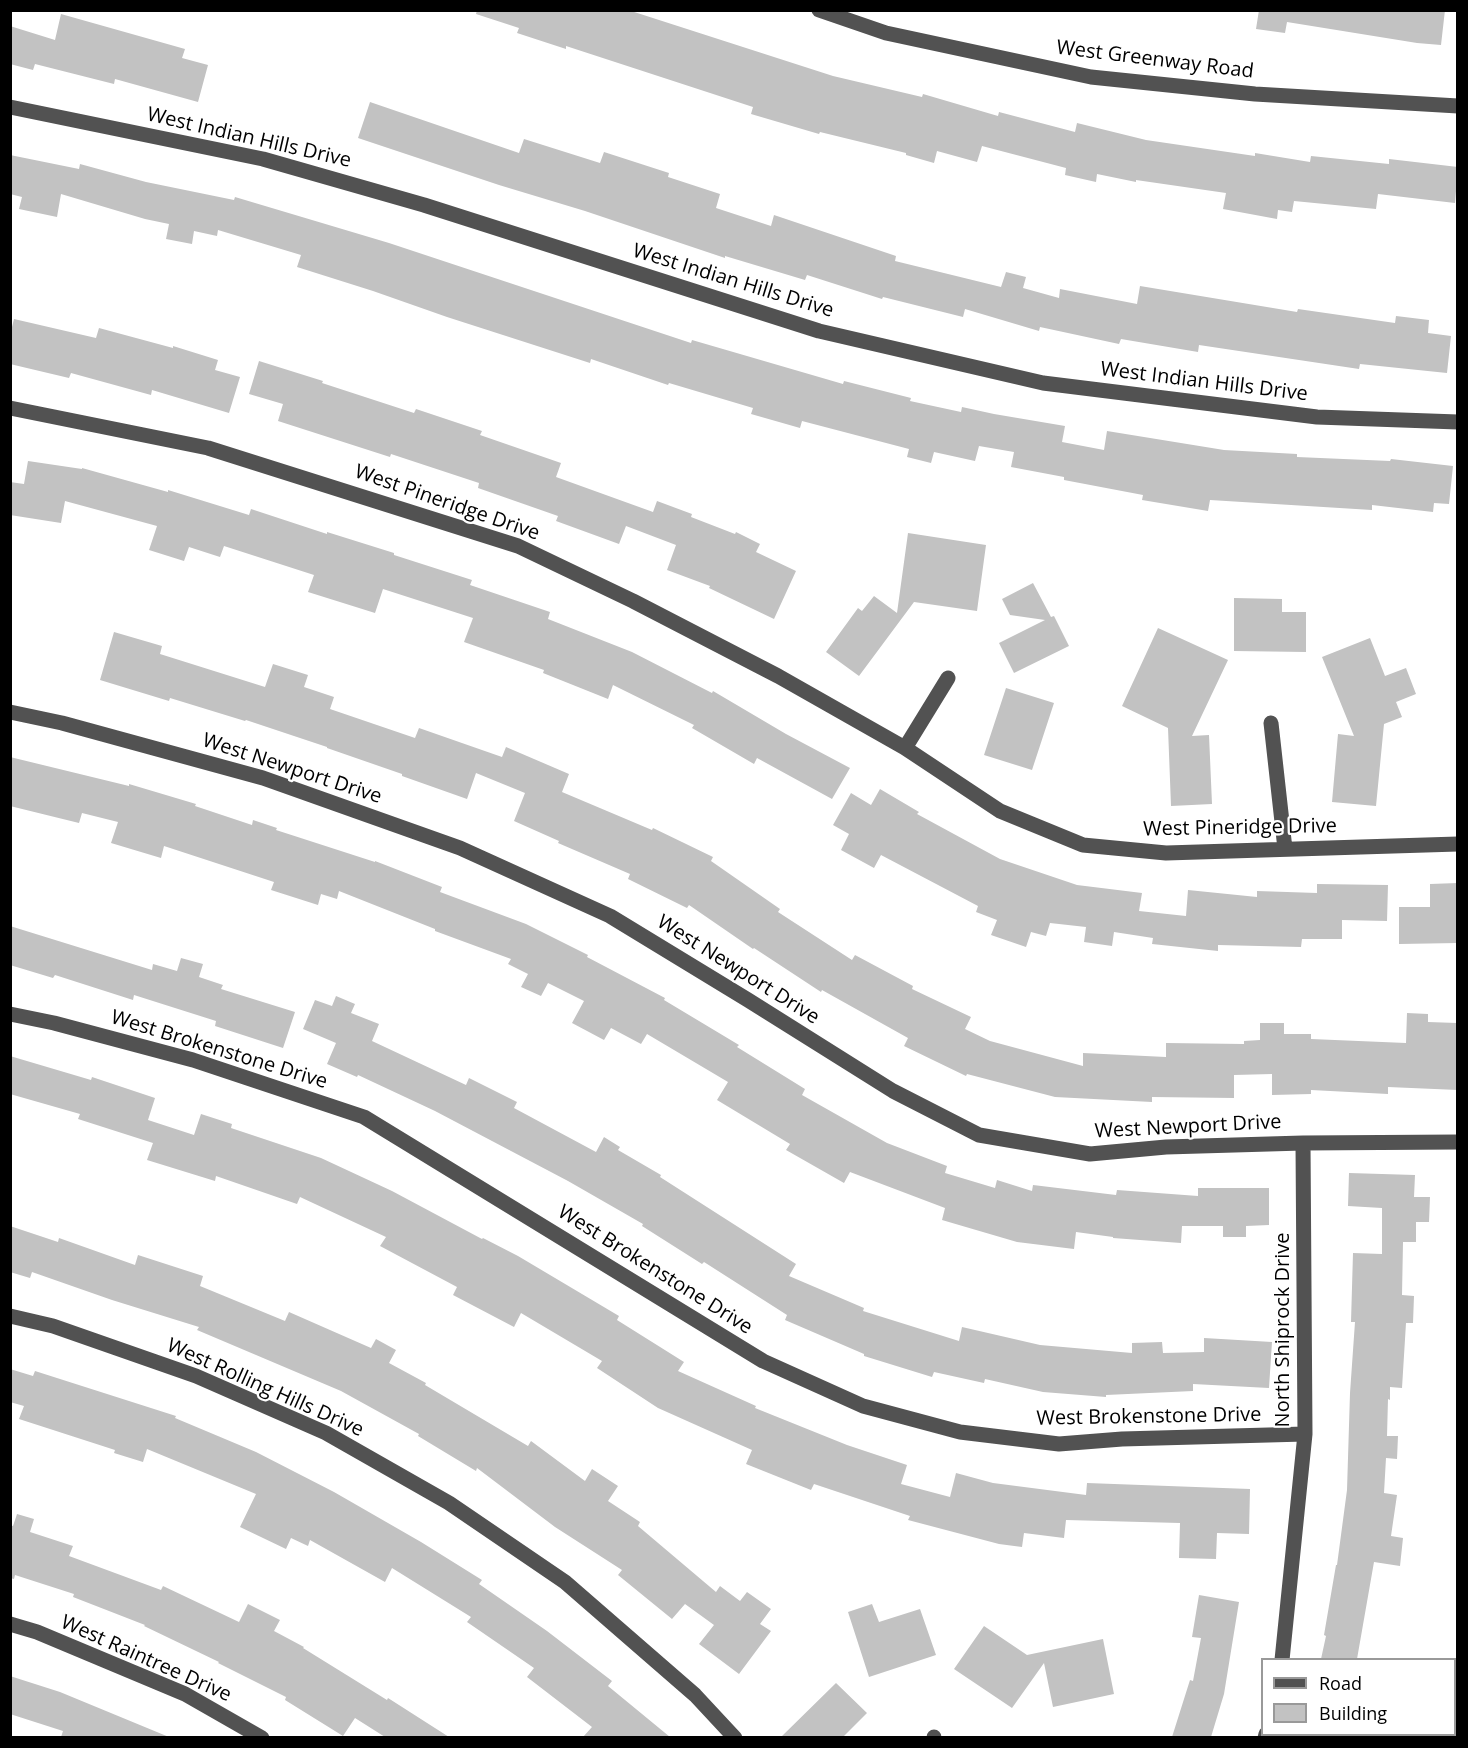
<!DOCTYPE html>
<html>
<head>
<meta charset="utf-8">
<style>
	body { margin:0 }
	#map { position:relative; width:1468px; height:1748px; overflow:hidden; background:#fff; font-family:"Open Sans",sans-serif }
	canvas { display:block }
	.frame { position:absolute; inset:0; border:12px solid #000; pointer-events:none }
	.legend { position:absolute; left:1261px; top:1658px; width:195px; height:78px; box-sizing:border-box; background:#fff; border:2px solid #999; margin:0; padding:8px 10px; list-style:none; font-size:18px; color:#000 }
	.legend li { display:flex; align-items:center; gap:12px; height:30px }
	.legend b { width:30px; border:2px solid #999 }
</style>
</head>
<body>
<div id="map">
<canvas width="1468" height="1748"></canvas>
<div class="frame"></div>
<ul class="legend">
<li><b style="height:8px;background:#525252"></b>Road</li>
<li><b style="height:16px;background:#c2c2c2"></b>Building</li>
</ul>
</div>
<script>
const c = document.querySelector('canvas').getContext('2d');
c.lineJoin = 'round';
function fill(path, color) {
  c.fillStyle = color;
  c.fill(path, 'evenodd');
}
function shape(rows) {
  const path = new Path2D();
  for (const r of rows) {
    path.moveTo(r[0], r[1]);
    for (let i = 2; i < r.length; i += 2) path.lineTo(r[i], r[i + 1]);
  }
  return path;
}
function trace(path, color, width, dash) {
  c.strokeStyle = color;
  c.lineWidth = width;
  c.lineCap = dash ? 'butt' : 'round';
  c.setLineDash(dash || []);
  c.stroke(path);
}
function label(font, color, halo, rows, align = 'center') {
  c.font = font + ' "Open Sans",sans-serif';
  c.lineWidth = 4.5;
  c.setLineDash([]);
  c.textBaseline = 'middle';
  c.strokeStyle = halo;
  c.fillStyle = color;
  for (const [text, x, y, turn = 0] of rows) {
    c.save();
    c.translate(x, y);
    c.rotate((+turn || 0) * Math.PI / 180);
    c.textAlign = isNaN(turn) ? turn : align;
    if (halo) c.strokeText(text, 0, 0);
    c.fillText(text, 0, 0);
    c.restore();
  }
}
fill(shape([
	[477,10,628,10,833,76,922,97,923,94,998,116,999,112,1075,132,1077,123,1146,140,1255,156,1255,153,1310,162,1311,156,1389,164,1389,159,1458,167,1455,203,1378,194,1376,209,1294,201,1292,212,1278,210,1277,219,1223,209,1226,193,1136,180,1136,182,1097,174,1096,182,1065,175,1066,168,982,146,977,162,937,151,934,163,906,155,906,153,820,132,819,134,751,114,753,107,566,46,566,49,517,33,519,28,476,14],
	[1259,10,1445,10,1441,45,1417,43,1287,22,1285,33,1256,29],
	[61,14,185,49,182,58,208,65,198,102,115,79,114,84,35,64,33,70,10,64,10,26,55,40],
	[370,102,519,153,524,139,600,163,604,152,669,173,668,177,720,194,716,208,771,226,774,215,896,256,895,261,1001,287,1006,272,1026,277,1023,288,1059,298,1060,289,1137,304,1140,286,1297,312,1298,309,1395,323,1396,316,1429,320,1428,333,1451,336,1447,373,1360,364,1359,369,1199,345,1198,352,1121,339,1119,344,1040,327,1039,331,965,309,963,317,883,297,882,299,807,275,805,280,725,256,725,258,585,211,499,185,358,138],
	[10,155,79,169,80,164,146,182,234,200,235,197,389,243,691,343,692,340,843,384,844,381,911,398,910,401,961,412,962,407,994,414,1065,426,1062,442,1104,450,1107,431,1224,450,1297,454,1297,457,1390,461,1391,459,1453,466,1449,504,1434,503,1433,512,1372,505,1372,510,1210,500,1208,511,1142,500,1143,495,1064,480,1064,477,1011,467,1014,452,979,446,975,461,934,452,931,463,907,457,909,449,802,421,800,428,751,414,753,408,669,383,668,385,591,359,590,363,447,317,373,291,297,267,301,255,218,230,217,236,194,231,192,244,166,239,169,224,145,219,61,194,57,217,19,209,22,197,10,194],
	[14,319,96,338,99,328,173,348,173,346,218,360,215,370,240,377,229,413,152,390,151,395,71,373,69,378,10,364,10,335],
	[259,361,323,381,322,383,414,413,416,409,482,431,480,435,561,463,556,477,653,512,657,501,692,514,691,517,735,534,736,532,760,544,756,552,796,571,774,619,709,588,710,586,667,570,676,545,626,526,619,544,556,521,558,516,478,488,479,483,391,454,390,457,278,421,283,404,249,394],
	[28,461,82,469,82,468,168,492,168,490,249,515,251,509,327,534,327,532,394,553,394,555,472,580,470,585,550,612,548,619,632,652,712,693,713,691,786,734,850,768,832,799,757,758,754,764,692,728,694,725,613,685,608,699,543,673,544,670,464,642,473,618,383,589,375,613,308,592,314,575,224,546,220,557,189,547,184,561,149,550,157,526,65,501,61,523,10,515,10,482,24,484],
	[908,533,986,545,977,611,914,602,859,676,826,652,858,608,862,611,874,596,897,613],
	[1033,583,1051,617,1054,616,1069,646,1014,673,999,643,1045,620,1010,615,1002,599],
	[1234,598,1282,599,1282,612,1306,612,1306,652,1234,651],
	[1158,628,1228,660,1192,736,1209,735,1212,804,1171,806,1168,728,1122,706],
	[114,632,162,646,160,654,265,687,273,664,308,675,304,687,334,697,330,709,415,738,419,728,502,757,506,747,569,774,562,792,652,830,653,828,713,857,711,861,780,909,778,912,852,960,855,955,913,986,912,989,971,1017,965,1029,990,1041,1083,1066,1083,1053,1166,1057,1166,1043,1244,1044,1244,1041,1260,1040,1260,1023,1284,1023,1284,1034,1311,1034,1311,1039,1406,1043,1407,1013,1428,1014,1428,1022,1457,1023,1458,1090,1388,1087,1388,1094,1311,1090,1311,1094,1272,1095,1272,1074,1234,1075,1234,1098,1152,1097,1152,1102,1055,1097,967,1074,966,1076,904,1046,908,1038,822,990,821,992,754,948,753,949,689,905,687,908,628,879,630,874,558,843,559,841,514,821,525,793,476,773,467,799,402,776,402,774,327,748,327,747,246,720,245,721,170,698,169,701,100,680],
	[1370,638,1385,676,1406,668,1416,694,1396,702,1402,717,1384,724,1376,806,1332,802,1338,734,1354,736,1322,657],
	[1006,688,1054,703,1032,770,984,755],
	[10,757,129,786,129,784,196,804,195,806,252,825,253,820,277,828,276,830,375,862,375,861,442,887,440,892,526,924,588,955,587,957,665,998,664,1000,739,1045,737,1047,805,1089,802,1095,887,1143,947,1166,945,1173,995,1188,997,1180,1032,1191,1033,1185,1116,1195,1117,1190,1198,1196,1198,1188,1269,1188,1269,1225,1246,1226,1246,1237,1223,1237,1223,1226,1182,1226,1181,1243,1113,1238,1113,1237,1076,1232,1074,1249,1017,1242,942,1220,945,1208,850,1172,844,1183,786,1150,790,1144,717,1100,728,1082,647,1034,641,1044,611,1028,604,1040,572,1023,584,1001,548,983,541,996,521,987,528,974,508,964,511,959,435,931,435,929,339,891,337,899,321,894,318,905,271,890,274,882,164,846,161,858,111,843,118,822,82,813,79,823,10,806],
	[880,789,919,812,917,814,1000,859,1077,885,1142,893,1139,911,1186,916,1188,890,1257,897,1257,891,1317,893,1317,884,1388,885,1387,921,1342,920,1342,939,1302,939,1301,947,1218,945,1218,951,1152,944,1153,938,1114,932,1112,946,1084,942,1086,927,1050,923,1046,936,1031,932,1026,947,991,935,997,920,976,912,978,906,881,855,874,868,841,850,849,834,833,825,851,793,871,805],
	[1458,883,1458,943,1399,944,1399,907,1430,907,1430,884],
	[10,926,152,970,153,964,177,971,181,958,203,964,199,977,223,985,221,989,295,1012,283,1048,215,1026,216,1021,134,995,133,1000,55,975,53,978,10,965],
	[336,996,355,1004,351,1013,379,1024,372,1041,466,1085,469,1078,517,1102,514,1108,596,1152,604,1137,620,1147,618,1150,661,1175,660,1177,796,1264,789,1276,864,1308,863,1311,959,1341,962,1327,1040,1345,1132,1353,1132,1343,1162,1342,1163,1353,1204,1352,1204,1338,1272,1342,1269,1388,1193,1384,1193,1391,1106,1395,1106,1397,1043,1392,985,1379,984,1383,934,1372,932,1377,864,1356,864,1354,785,1320,787,1315,704,1262,702,1264,642,1226,643,1224,568,1181,435,1111,358,1075,357,1077,327,1064,336,1043,303,1029,315,1000,332,1006],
	[10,1056,91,1080,92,1077,155,1098,148,1120,194,1135,201,1114,232,1124,231,1128,321,1158,392,1191,482,1239,483,1238,518,1256,619,1316,617,1320,684,1362,678,1371,756,1406,755,1408,847,1445,907,1465,901,1484,950,1497,956,1473,993,1483,1086,1495,1087,1483,1250,1489,1249,1534,1217,1533,1216,1559,1179,1558,1180,1523,1066,1520,1064,1538,1024,1533,1022,1547,999,1544,908,1520,910,1516,814,1484,811,1490,746,1464,752,1450,658,1408,597,1368,602,1361,521,1313,514,1327,453,1295,457,1287,380,1246,386,1237,300,1197,297,1204,216,1176,215,1181,147,1160,153,1143,78,1119,80,1114,10,1094],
	[1349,1173,1415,1175,1414,1197,1430,1197,1429,1222,1416,1222,1416,1242,1403,1242,1402,1295,1414,1296,1413,1323,1406,1323,1402,1388,1390,1387,1390,1400,1388,1399,1387,1436,1398,1436,1397,1459,1386,1458,1384,1493,1397,1495,1391,1536,1403,1538,1400,1566,1374,1562,1357,1659,1321,1659,1326,1636,1324,1635,1336,1565,1337,1565,1347,1490,1350,1393,1355,1322,1351,1322,1353,1253,1382,1254,1382,1208,1348,1206],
	[10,1226,58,1242,59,1238,135,1265,138,1255,203,1276,200,1286,285,1321,289,1312,371,1348,376,1339,396,1350,389,1363,426,1383,425,1385,528,1446,531,1441,585,1481,592,1469,618,1486,608,1501,640,1522,638,1526,716,1592,720,1586,740,1601,747,1592,771,1609,760,1624,771,1631,739,1674,699,1644,714,1625,685,1604,672,1619,618,1575,622,1570,555,1527,477,1468,476,1471,418,1436,419,1434,341,1391,197,1330,199,1327,112,1300,32,1272,30,1278,10,1272],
	[10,1369,33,1376,35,1371,176,1416,175,1418,256,1452,334,1492,421,1542,482,1580,479,1584,547,1631,612,1681,608,1686,670,1737,583,1737,592,1727,527,1677,534,1668,467,1622,471,1617,392,1568,385,1582,310,1540,308,1546,291,1538,286,1549,240,1527,256,1494,147,1449,143,1462,114,1453,115,1450,19,1419,24,1406,10,1402],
	[17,1514,34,1519,30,1532,73,1546,69,1556,161,1590,163,1586,239,1622,248,1604,280,1620,274,1631,304,1647,303,1648,387,1700,388,1698,449,1737,385,1737,355,1718,343,1736,285,1700,286,1697,218,1663,219,1662,144,1626,145,1625,73,1597,74,1594,15,1575,14,1579,10,1578,10,1525,13,1526],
	[1199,1595,1239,1602,1224,1694,1211,1737,1172,1737,1190,1680,1193,1681,1201,1638,1192,1637],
	[872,1604,879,1622,920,1609,936,1655,869,1677,848,1612],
	[984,1626,1027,1655,1103,1639,1114,1694,1053,1707,1044,1663,1012,1708,954,1669],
	[10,1676,60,1692,169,1737,61,1737,63,1731,10,1714],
	[836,1683,867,1713,843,1737,781,1737]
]), '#c2c2c2');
trace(shape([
	[819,10,886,33,1091,77,1255,94,1458,106],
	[10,107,263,159,424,205,819,331,1043,383,1317,417,1458,422],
	[10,408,208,448,518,546,633,601,778,676,905,748,1000,811,1083,845,1166,853,1458,844],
	[10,712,62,723,263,778,460,848,610,916,748,1000,893,1091,979,1135,1090,1154,1166,1147,1303,1143,1458,1142],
	[1271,723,1285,849],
	[905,748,948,678],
	[10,1014,54,1023,193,1060,364,1117,763,1361,863,1406,960,1432,1059,1444,1122,1439,1305,1434],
	[10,1316,53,1326,196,1376,326,1433,449,1503,565,1582,695,1695,735,1738],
	[10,1624,37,1632,185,1694,262,1738],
	[1282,1660,1305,1434,1303,1143],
	[934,1738,934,1737],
	[1265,1738,1266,1734]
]), '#525252', 15);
label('20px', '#000', '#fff', [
	["West Greenway Road",1155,60,7],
	["West Indian Hills Drive",249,138,13],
	["West Indian Hills Drive",733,281,17],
	["West Indian Hills Drive",1204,382,7],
	["West Pineridge Drive",447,503,19],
	["West Newport Drive",292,769,18],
	["West Pineridge Drive",1240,828,-1],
	["West Newport Drive",738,970,32],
	["West Brokenstone Drive",219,1050,17],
	["West Newport Drive",1188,1127,-3],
	["West Brokenstone Drive",655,1270,32],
	["North Shiprock Drive",1283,1330,-90],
	["West Rolling Hills Drive",265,1388,24],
	["West Brokenstone Drive",1149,1417,-1],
	["West Raintree Drive",146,1659,24]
]);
</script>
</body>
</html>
